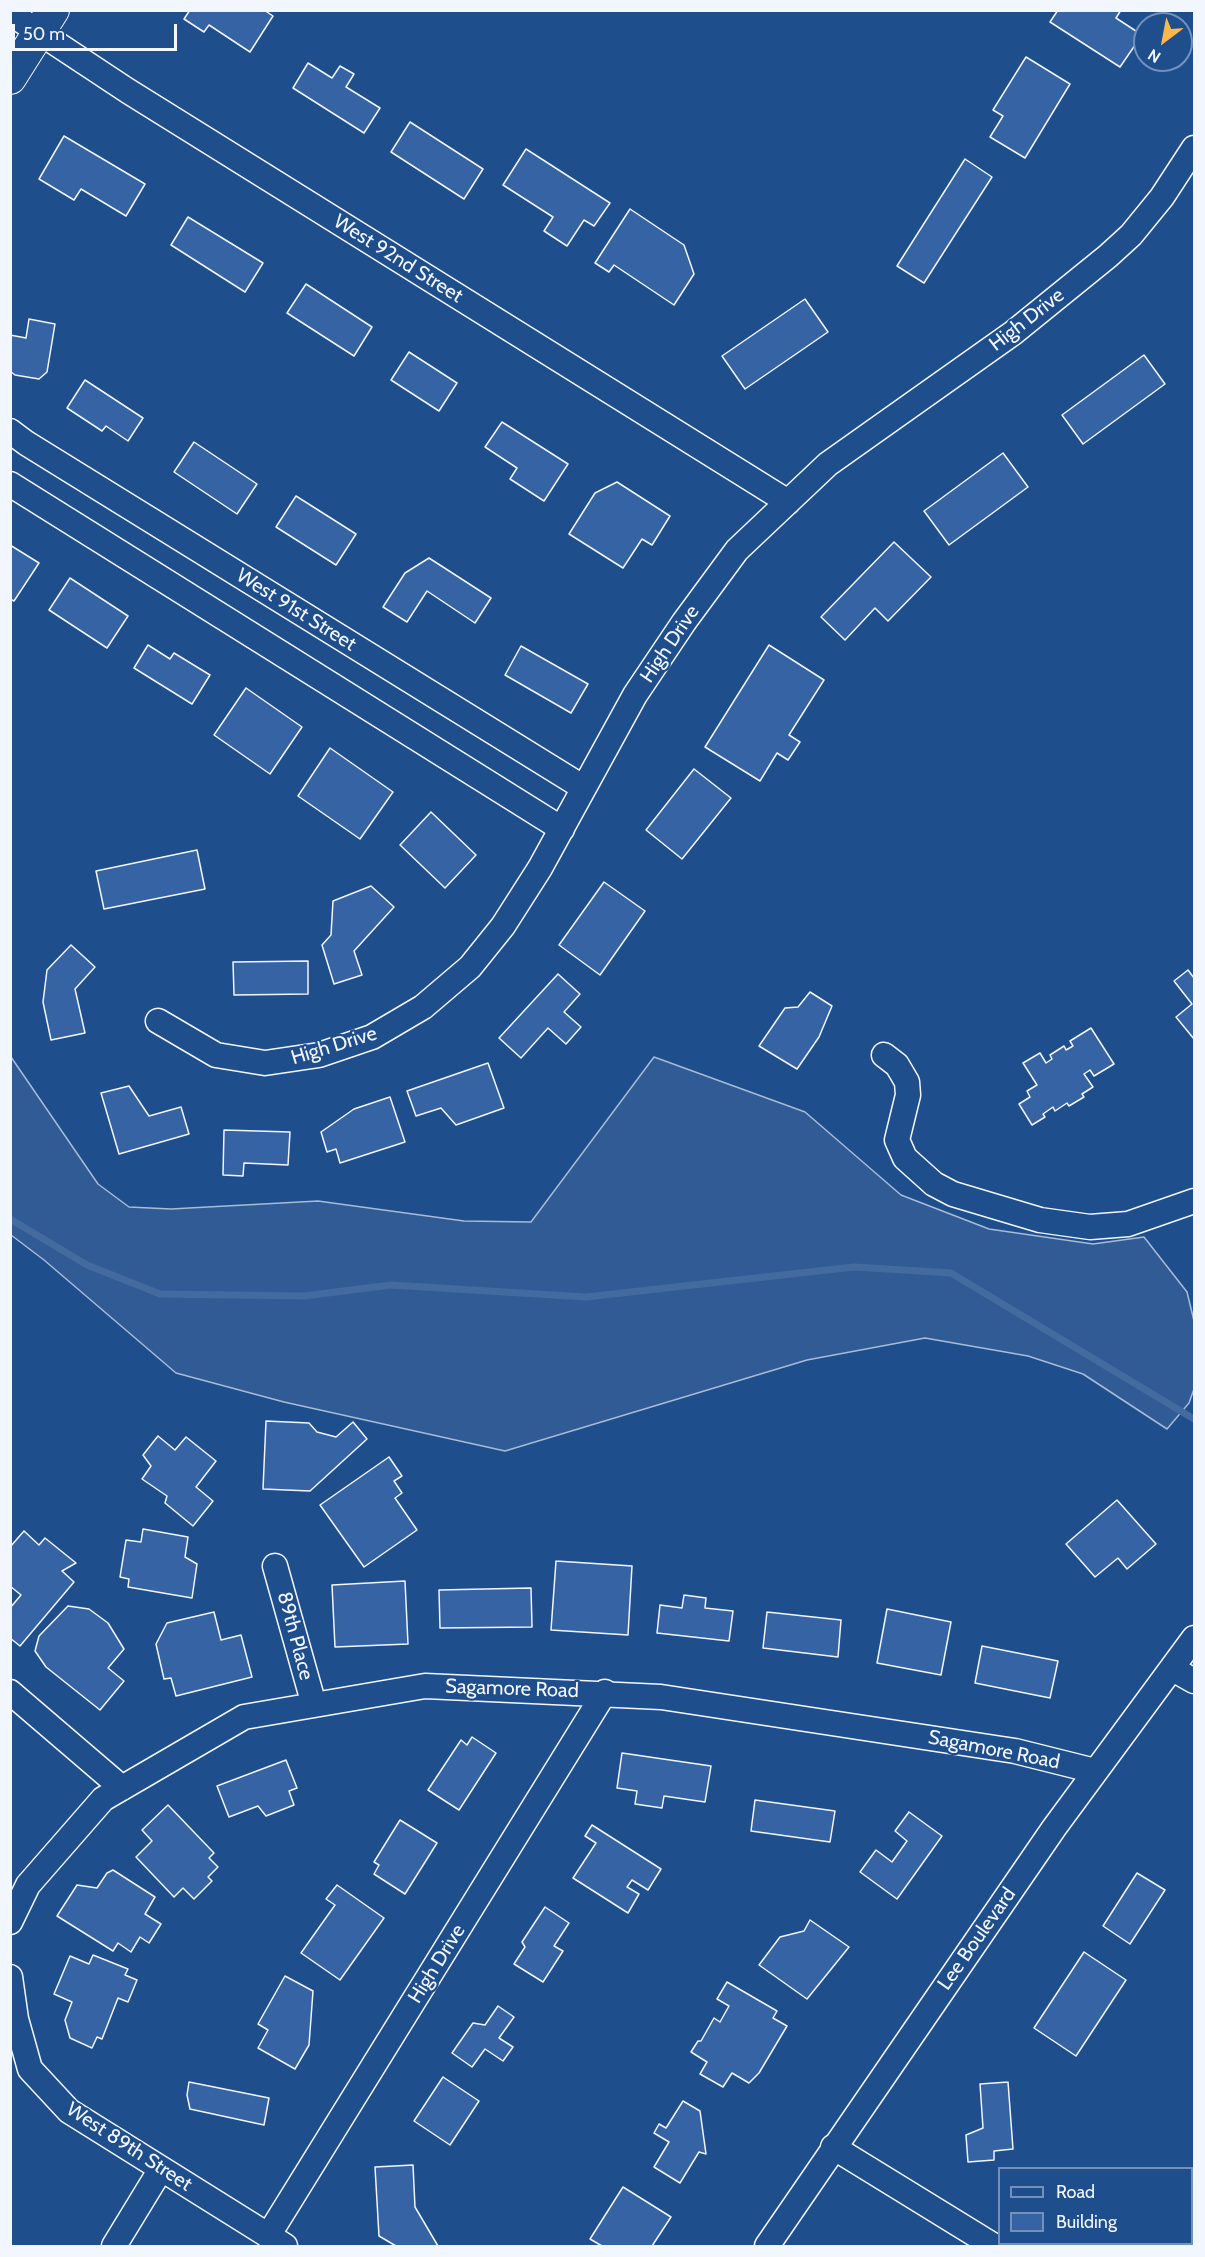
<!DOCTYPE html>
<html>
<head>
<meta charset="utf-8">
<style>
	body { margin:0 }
	#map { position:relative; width:1205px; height:2257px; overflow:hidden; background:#1f4e8c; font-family:Cabin,sans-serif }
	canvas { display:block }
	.frame { position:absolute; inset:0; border:12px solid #f2f6ff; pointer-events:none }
	.legend { position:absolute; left:998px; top:2167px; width:195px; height:78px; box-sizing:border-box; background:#1f4e8c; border:2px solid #7391ba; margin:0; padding:8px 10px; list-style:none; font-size:18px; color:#f2f6ff }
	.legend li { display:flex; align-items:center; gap:12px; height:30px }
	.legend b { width:30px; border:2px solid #7391ba }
	.north { position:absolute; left:1133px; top:12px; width:60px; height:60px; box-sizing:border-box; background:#1f4e8c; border:2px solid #7391ba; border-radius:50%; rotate:212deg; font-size:16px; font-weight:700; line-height:24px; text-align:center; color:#f2f6ff }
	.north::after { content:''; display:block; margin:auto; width:21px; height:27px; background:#ffb74d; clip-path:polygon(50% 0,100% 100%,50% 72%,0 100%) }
	.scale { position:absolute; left:12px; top:24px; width:165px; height:27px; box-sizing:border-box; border:3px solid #f2f6ff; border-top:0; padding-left:8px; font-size:18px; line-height:21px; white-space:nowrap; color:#f2f6ff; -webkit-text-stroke:4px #1f4e8c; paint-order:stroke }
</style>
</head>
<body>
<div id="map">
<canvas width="1205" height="2257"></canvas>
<div class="frame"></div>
<ul class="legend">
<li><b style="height:8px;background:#1f4e8c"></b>Road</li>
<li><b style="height:16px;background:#3563a3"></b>Building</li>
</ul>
<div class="north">N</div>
<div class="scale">50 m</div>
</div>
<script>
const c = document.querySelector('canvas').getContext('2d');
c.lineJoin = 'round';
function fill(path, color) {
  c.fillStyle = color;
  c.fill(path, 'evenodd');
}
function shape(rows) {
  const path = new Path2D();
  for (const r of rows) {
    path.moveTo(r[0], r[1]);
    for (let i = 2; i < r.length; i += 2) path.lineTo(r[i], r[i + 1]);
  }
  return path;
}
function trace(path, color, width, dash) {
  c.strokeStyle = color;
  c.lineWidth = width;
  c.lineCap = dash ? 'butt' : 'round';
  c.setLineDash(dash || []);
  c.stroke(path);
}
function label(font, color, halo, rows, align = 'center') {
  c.font = font + ' Cabin,sans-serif';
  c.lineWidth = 4.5;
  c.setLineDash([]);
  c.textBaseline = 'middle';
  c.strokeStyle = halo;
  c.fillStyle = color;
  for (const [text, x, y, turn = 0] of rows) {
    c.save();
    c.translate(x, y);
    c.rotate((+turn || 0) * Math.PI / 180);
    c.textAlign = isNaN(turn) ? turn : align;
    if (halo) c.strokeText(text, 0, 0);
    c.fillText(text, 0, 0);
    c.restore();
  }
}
const built = shape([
	[11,1057,98,1184,129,1207,171,1209,318,1201,464,1221,531,1222,654,1057,805,1112,901,1195,989,1229,1093,1244,1144,1237,1187,1292,1194,1321,1194,1389,1189,1403,1167,1429,1083,1374,1028,1356,925,1338,807,1360,505,1451,284,1402,176,1373,44,1260,11,1235,11,1057]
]);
fill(built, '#305b95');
trace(built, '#a8bbd7', 1.5);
trace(shape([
	[10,1219,87,1265,160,1294,304,1296,391,1285,586,1297,854,1267,951,1273,1194,1419]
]), '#446ba0', 7);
const building = shape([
	[190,10,264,10,273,16,250,52,209,25,204,32,184,19,190,10],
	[1058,10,1121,10,1116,18,1142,35,1120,67,1050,22,1058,10],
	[1026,57,1070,84,1025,158,990,137,1003,116,993,110,1026,57],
	[308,63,332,78,340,66,354,74,346,87,380,108,364,133,293,88,308,63],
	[410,122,483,169,464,199,391,152,410,122],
	[64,136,145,184,126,216,81,189,74,200,39,179,64,136],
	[526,149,610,203,594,226,584,220,567,246,544,231,553,217,503,185,526,149],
	[965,159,992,177,924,283,897,266,965,159],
	[630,209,684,245,694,274,674,305,614,265,609,272,595,263,630,209],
	[188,217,263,263,245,292,171,245,188,217],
	[306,284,372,327,354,356,287,313,306,284],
	[805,299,828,332,745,389,722,356,805,299],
	[29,319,55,324,47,372,39,379,15,375,10,371,10,335,26,338,29,319],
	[409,352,457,383,439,411,391,380,409,352],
	[1144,355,1165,384,1083,444,1062,415,1144,355],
	[85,380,143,418,128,441,106,426,102,431,67,408,85,380],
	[502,422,568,464,544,501,510,479,517,468,485,447,502,422],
	[194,442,257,484,237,514,174,472,194,442],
	[1003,453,1028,487,949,545,924,511,1003,453],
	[617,482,670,516,652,545,642,539,623,568,569,534,595,493,617,482],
	[296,496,356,534,336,565,276,527,296,496],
	[894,542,931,577,888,621,875,608,845,640,821,617,894,542],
	[10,545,39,563,14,601,10,599,10,545],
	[429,558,491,598,475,623,427,591,407,622,383,607,405,573,429,558],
	[70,578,128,616,107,648,49,610,70,578],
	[148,645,170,659,174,653,210,675,192,704,134,668,148,645],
	[769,645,824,680,789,735,800,742,788,760,777,753,760,781,705,747,769,645],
	[521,646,588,684,571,713,505,675,521,646],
	[246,688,302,727,270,774,214,735,246,688],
	[330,748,393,792,360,839,298,796,330,748],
	[694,769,731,798,682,859,646,830,694,769],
	[431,812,476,855,445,888,400,845,431,812],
	[197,850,205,889,104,909,96,871,197,850],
	[604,882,645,911,600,975,559,945,604,882],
	[371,886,394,907,354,951,362,975,334,984,322,945,331,935,333,901,371,886],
	[71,945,95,967,75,989,85,1033,51,1040,43,1002,47,970,71,945],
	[308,961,308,994,234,995,233,962,308,961],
	[1188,970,1194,978,1194,1039,1176,1017,1192,1004,1174,981,1188,970],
	[558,974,580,994,564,1012,581,1027,566,1044,548,1028,521,1058,499,1038,558,974],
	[810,992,832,1006,819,1037,797,1069,759,1046,785,1008,798,1007,810,992],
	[1091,1028,1114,1064,1094,1076,1090,1070,1084,1074,1093,1087,1082,1094,1084,1097,1069,1106,1067,1103,1055,1111,1053,1107,1043,1114,1045,1117,1032,1125,1019,1104,1030,1097,1027,1091,1037,1085,1023,1063,1040,1053,1046,1063,1052,1059,1050,1055,1064,1046,1066,1050,1073,1046,1070,1041,1091,1028],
	[488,1063,504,1108,456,1125,441,1108,416,1116,407,1091,488,1063],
	[129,1086,149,1116,181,1107,189,1134,119,1154,101,1093,129,1086],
	[390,1097,405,1142,340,1163,336,1149,327,1152,321,1132,354,1109,390,1097],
	[224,1130,290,1132,288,1165,244,1163,243,1176,223,1175,224,1130],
	[266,1421,309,1423,317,1432,336,1437,353,1422,367,1439,310,1491,263,1489,266,1421],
	[158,1436,175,1450,186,1437,216,1461,196,1487,213,1501,193,1526,165,1503,167,1496,142,1479,151,1466,143,1455,158,1436],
	[389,1457,402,1476,394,1481,402,1493,395,1498,417,1530,364,1567,320,1505,389,1457],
	[1117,1500,1156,1544,1127,1569,1118,1558,1095,1577,1066,1544,1117,1500],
	[143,1529,188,1537,185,1557,197,1564,192,1598,128,1587,129,1579,120,1577,126,1540,141,1542,143,1529],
	[24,1531,39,1545,45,1538,76,1563,62,1571,74,1582,20,1646,10,1638,10,1608,21,1595,10,1586,10,1547,24,1531],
	[556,1561,632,1566,628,1635,551,1630,556,1561],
	[405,1581,408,1644,335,1647,332,1585,405,1581],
	[531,1588,532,1627,440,1628,439,1590,531,1588],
	[684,1595,706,1598,705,1608,733,1611,729,1641,657,1633,660,1605,682,1608,684,1595],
	[68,1606,89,1609,108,1623,124,1649,108,1668,124,1681,100,1710,46,1667,35,1651,39,1636,68,1606],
	[887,1609,951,1622,941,1675,877,1663,887,1609],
	[214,1612,221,1640,241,1635,252,1677,176,1696,171,1678,164,1679,156,1644,167,1623,214,1612],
	[767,1612,841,1620,838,1657,763,1648,767,1612],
	[982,1646,1058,1661,1050,1698,975,1683,982,1646],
	[472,1737,496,1753,459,1810,428,1790,461,1740,467,1745,472,1737],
	[622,1753,711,1766,705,1802,664,1796,662,1808,635,1804,637,1791,617,1788,622,1753],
	[286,1760,297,1788,289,1791,294,1805,266,1816,258,1806,229,1817,217,1786,286,1760],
	[755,1800,835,1811,830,1842,751,1831,755,1800],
	[168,1805,214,1853,209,1858,218,1867,208,1877,212,1881,194,1899,183,1888,174,1897,136,1857,152,1841,142,1830,168,1805],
	[909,1812,942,1836,897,1899,860,1872,876,1850,892,1862,907,1841,895,1831,909,1812],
	[400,1820,437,1843,405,1894,374,1874,379,1865,374,1862,400,1820],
	[592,1825,661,1869,648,1890,632,1880,627,1887,639,1894,628,1913,573,1878,596,1843,585,1836,592,1825],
	[113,1870,155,1897,145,1914,161,1924,149,1943,140,1937,131,1952,118,1943,113,1951,57,1916,77,1885,97,1888,107,1873,113,1870],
	[1137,1873,1165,1890,1130,1944,1103,1926,1137,1873],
	[337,1885,384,1918,340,1980,301,1953,335,1905,326,1899,337,1885],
	[545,1907,569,1923,554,1946,563,1951,543,1982,514,1964,525,1947,522,1942,545,1907],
	[810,1920,849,1947,807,1999,759,1965,780,1937,804,1931,810,1920],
	[1084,1952,1126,1980,1076,2056,1034,2028,1084,1952],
	[93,1955,128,1969,125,1975,137,1980,128,2002,118,1998,102,2039,97,2037,92,2048,70,2038,65,2020,72,2002,54,1994,70,1956,89,1964,93,1955],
	[285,1976,313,1991,309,2045,295,2069,258,2048,268,2030,258,2024,285,1976],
	[727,1982,777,2011,773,2018,787,2026,759,2073,749,2083,732,2073,723,2087,700,2074,707,2062,691,2052,698,2041,701,2041,714,2018,720,2022,729,2006,717,1999,727,1982],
	[498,2006,514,2017,499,2038,513,2047,503,2061,485,2049,472,2067,452,2053,473,2023,485,2025,498,2006],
	[443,2077,479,2101,450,2145,414,2121,443,2077],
	[189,2082,269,2098,264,2125,190,2109,187,2095,189,2082],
	[1008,2082,1013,2149,994,2151,994,2160,968,2162,966,2135,983,2128,980,2084,1008,2082],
	[683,2101,700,2111,706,2154,699,2152,680,2183,654,2167,669,2142,654,2133,659,2124,666,2128,683,2101],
	[413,2165,415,2207,438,2246,396,2246,379,2236,375,2167,413,2165],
	[623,2187,671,2217,652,2246,602,2246,590,2239,623,2187],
	[1192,2225,1194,2227,1194,2246,1127,2246,1129,2244,1192,2244,1192,2225]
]);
fill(building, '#3563a3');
trace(building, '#f2f6ff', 1.5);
const minor = shape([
	[10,13,128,91,788,502],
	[10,431,26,443,584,788],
	[10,484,562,829],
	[158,1021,216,1055,265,1063,319,1055,372,1037,423,1007,470,967,503,926,540,868,635,695,684,622,737,550,828,464,1013,333,1108,256,1131,235,1162,197,1194,148],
	[884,1055,897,1065,907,1082,908,1095,897,1140,905,1158,934,1184,953,1194,1040,1220,1090,1227,1128,1224,1194,1201],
	[275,1566,314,1705],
	[1173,1669,1194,1681],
	[10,1692,122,1788],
	[10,1922,28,1885,103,1799,244,1717,425,1686,661,1697,1015,1751,1095,1771],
	[10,1977,16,2019,30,2069,69,2111,285,2246],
	[833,2147,994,2246],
	[268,2236,605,1692],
	[114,2246,161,2169],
	[767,2246,1054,1828,1194,1638]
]);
const major = shape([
	[10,78,53,10]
]);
trace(minor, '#f2f6ff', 27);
trace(major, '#f2f6ff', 34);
trace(minor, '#1f4e8c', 24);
trace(major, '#1f4e8c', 32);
label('20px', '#f2f6ff', '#1f4e8c', [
	["West 92nd Street",398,259,32],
	["High Drive",1027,320,-38],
	["West 91st Street",296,610,32],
	["High Drive",670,644,-56],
	["High Drive",334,1046,-17],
	["89th Place",295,1636,75],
	["Sagamore Road",512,1689,2],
	["Sagamore Road",994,1750,11],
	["Lee Boulevard",977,1939,-55],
	["High Drive",437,1964,-58],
	["West 89th Street",129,2147,33]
]);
</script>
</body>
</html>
